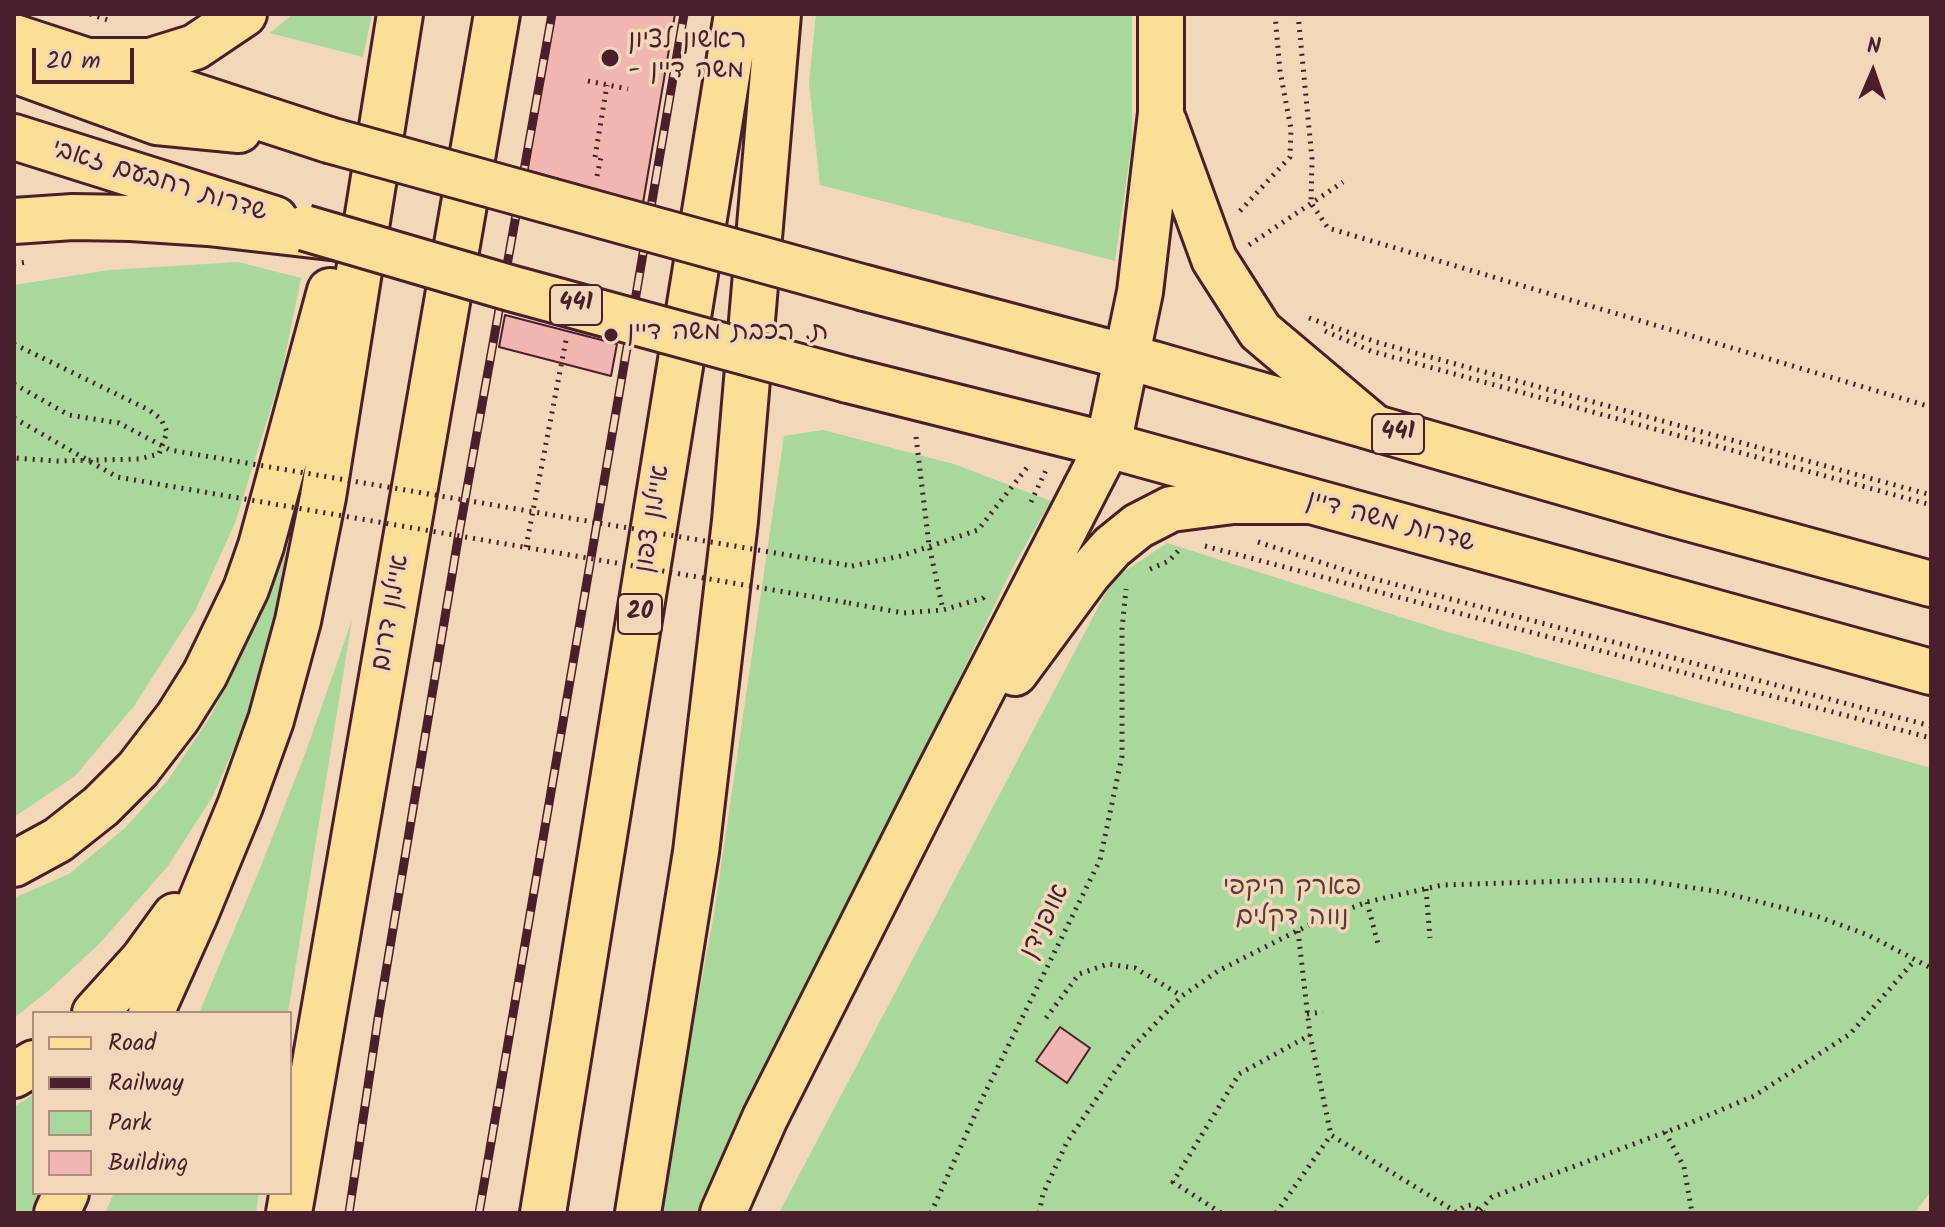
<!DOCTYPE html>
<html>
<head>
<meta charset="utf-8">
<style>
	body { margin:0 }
	#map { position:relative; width:1945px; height:1227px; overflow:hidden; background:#f3d7b9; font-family:Kalam,sans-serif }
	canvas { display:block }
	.frame { position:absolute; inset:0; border:16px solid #4a1f2b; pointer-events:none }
	.legend { position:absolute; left:32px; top:1011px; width:260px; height:184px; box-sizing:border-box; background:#f3d7b9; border:2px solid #af8d80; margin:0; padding:10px 14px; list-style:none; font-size:24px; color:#4a1f2b }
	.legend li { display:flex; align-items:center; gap:16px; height:40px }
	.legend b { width:40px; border:2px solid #af8d80 }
	.north { position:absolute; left:1833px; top:32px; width:80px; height:80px; -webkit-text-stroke:6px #f3d7b9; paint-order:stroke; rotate:2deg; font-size:22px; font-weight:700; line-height:32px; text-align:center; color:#4a1f2b }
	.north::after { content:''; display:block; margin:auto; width:28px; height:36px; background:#4a1f2b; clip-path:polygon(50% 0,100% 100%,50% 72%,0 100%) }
	.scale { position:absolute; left:32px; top:48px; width:102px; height:36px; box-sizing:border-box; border:4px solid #4a1f2b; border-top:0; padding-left:10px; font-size:24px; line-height:28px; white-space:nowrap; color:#4a1f2b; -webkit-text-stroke:6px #f3d7b9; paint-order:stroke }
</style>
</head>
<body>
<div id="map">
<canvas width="1945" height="1227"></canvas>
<div class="frame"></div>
<ul class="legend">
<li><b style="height:10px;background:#fcde96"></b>Road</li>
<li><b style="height:10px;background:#4a1f2b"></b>Railway</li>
<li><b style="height:22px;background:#a8d99a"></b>Park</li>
<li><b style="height:22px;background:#f1b6af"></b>Building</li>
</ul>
<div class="north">N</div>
<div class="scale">20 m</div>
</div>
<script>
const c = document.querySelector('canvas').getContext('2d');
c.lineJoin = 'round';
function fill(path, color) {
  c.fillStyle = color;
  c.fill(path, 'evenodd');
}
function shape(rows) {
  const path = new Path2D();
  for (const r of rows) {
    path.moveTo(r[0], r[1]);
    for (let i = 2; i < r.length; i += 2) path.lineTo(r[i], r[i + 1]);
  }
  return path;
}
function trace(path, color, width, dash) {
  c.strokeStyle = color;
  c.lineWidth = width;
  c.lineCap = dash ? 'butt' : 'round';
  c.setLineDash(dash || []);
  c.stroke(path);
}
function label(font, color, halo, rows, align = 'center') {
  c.font = font + ' Kalam,"Playpen Sans Hebrew",sans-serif';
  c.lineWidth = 7;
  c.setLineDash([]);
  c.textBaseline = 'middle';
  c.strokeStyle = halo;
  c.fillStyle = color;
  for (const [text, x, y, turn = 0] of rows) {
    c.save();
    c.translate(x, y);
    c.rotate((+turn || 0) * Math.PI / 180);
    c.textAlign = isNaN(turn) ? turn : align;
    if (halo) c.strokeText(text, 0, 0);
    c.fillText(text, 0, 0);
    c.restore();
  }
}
fill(shape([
	[293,14,372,14,363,57,270,33],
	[816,14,1132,14,1132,141,1115,261,820,185,809,83],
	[238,262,301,278,281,376,235,523,195,611,134,706,75,776,14,817,14,285,109,270],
	[823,430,954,464,1051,501,1014,565,701,1213,662,1213,679,1101,714,914,784,436],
	[289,534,273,623,244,725,213,796,168,866,100,943,48,991,14,1018,14,898,69,874,125,828,168,780,212,714,253,628],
	[1167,543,1451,633,1931,768,1931,1191,1915,1213,779,1213,1113,579],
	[352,620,288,1013,199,1013,259,871,305,754],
	[34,1094,34,1193,46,1193,37,1213,14,1213,14,1107],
	[114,1193,259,1193,256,1213,105,1213]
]), '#a8d99a');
const building = shape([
	[555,14,675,14,643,203,527,170,555,14],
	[505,315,617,344,611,376,499,347,505,315],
	[1060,1027,1090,1048,1067,1083,1036,1061,1060,1027]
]);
fill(building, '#f1b6af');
trace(building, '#4a1f2b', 2);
const primary = shape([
	[14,37,329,140],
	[14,70,157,122,239,130],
	[14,137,275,219],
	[865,288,1153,364,1670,513,1931,584],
	[848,380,1108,445,1931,672]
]);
const motorway = shape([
	[83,61,150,61,195,47,244,14],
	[1164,122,1214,259,1260,331,1375,428],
	[14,221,73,217,131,218,208,223,339,238],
	[1015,673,1088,574,1112,547,1138,526,1171,509,1233,501,1308,501],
	[14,864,58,840,101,806,138,769,178,717,205,674,246,589,261,546,330,291],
	[95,1013,143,960,175,916],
	[151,1013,195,915,240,806,271,720,298,621,323,497,400,14],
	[14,1075,34,1063],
	[57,1213,66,1193],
	[289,1213,497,14],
	[543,1213,737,14],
	[638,1213,696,852,735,521,778,14],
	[723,1213,765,1118,937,777,1108,445,1140,292,1161,113,1161,14]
]);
trace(primary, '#4a1f2b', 50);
trace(motorway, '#4a1f2b', 50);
trace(shape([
	[90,14,108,20],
	[1298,14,1312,159,1311,203,1328,228,1931,407],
	[588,81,628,89],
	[595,157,607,85],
	[597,176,601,157],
	[1240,211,1290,157,1291,129,1280,71,1275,14],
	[1249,245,1343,182],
	[14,264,27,262],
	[1309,318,1376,342,1931,495],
	[1325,331,1371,351,1931,505],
	[14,344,149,410,161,419,167,432,159,454,139,459,57,461,14,458],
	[916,437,929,545,943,610],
	[1031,502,1047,468],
	[1258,542,1360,575,1931,726],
	[1205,546,1931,738],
	[852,566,901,556,978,530,1029,465],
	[1150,569,1169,561,1178,551],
	[849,603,903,613,943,610,983,598,986,594],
	[1426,889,1430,938],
	[1367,902,1378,944],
	[1298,931,1310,1035,1331,1135,1456,1212],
	[1307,1014,1323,1012],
	[1046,1018,1079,974,1108,964,1135,968,1182,996],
	[1665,1132,1684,1167,1692,1213],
	[1480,1210,1492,1197,1690,1123,1754,1096,1850,1034,1915,960],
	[931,1213,982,1099,1100,860,1122,756,1122,629,1126,589],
	[1039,1213,1043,1194,1067,1142,1129,1051,1182,996,1218,971,1269,945,1315,922,1367,902,1442,885,1602,880,1647,881,1721,892,1819,917,1868,935,1931,968],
	[1221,1213,1173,1182,1239,1074,1310,1035],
	[1276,1213,1331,1135],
	[1455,1213,1465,1206,1471,1205,1484,1213]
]), '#4a1f2b', 5, [2, 6]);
trace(primary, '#fcde96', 44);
trace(motorway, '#fcde96', 44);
const rail = shape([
	[349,1213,378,1019,458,539,552,14],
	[479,1213,684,14]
]);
trace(rail, '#4a1f2b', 9);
trace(rail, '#f3d7b9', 6, [18]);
const primaryBridge = shape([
	[329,140,865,288],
	[305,228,510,288,848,380]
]);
trace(primaryBridge, '#4a1f2b', 50, []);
trace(shape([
	[14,384,69,415,119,423,170,450,852,566],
	[14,418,117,477,849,603],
	[526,547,566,340]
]), '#4a1f2b', 5, [2, 6]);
trace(primaryBridge, '#fcde96', 44);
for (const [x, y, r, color] of [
	[610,58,10,"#4a1f2b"],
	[611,335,8,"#4a1f2b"]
]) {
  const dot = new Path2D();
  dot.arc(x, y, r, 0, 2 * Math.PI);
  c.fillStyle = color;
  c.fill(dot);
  trace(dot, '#f3d7b9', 3);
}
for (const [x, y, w] of [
	[576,305,52],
	[1398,434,52],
	[640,614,44]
]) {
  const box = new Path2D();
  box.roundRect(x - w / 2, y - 20, w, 40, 6);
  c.fillStyle = '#f3d7b9';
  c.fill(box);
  trace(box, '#4a1f2b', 2);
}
label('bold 24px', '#4a1f2b', null, [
	["441",576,305],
	["441",1398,434],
	["20",640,614]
]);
label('26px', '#4a1f2b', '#f3d7b9', [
	["ראשון לציון",628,43],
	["- משה דיין",628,73],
	["ת. רכבת משה דיין",627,335]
], 'left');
label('26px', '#4a1f2b', '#f3d7b9', [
	["שדרות רחבעם זאבי",159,183,17],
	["איילון צפון",655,519,-81],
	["שדרות משה דיין",1390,524,15],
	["איילון דרום",393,613,-80],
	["אופנידן",1047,922,-64]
]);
label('26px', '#583b3c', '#f3d7b9', [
	["פארק היקפי",1292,890],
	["נווה דקלים",1292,920]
]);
</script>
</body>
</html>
